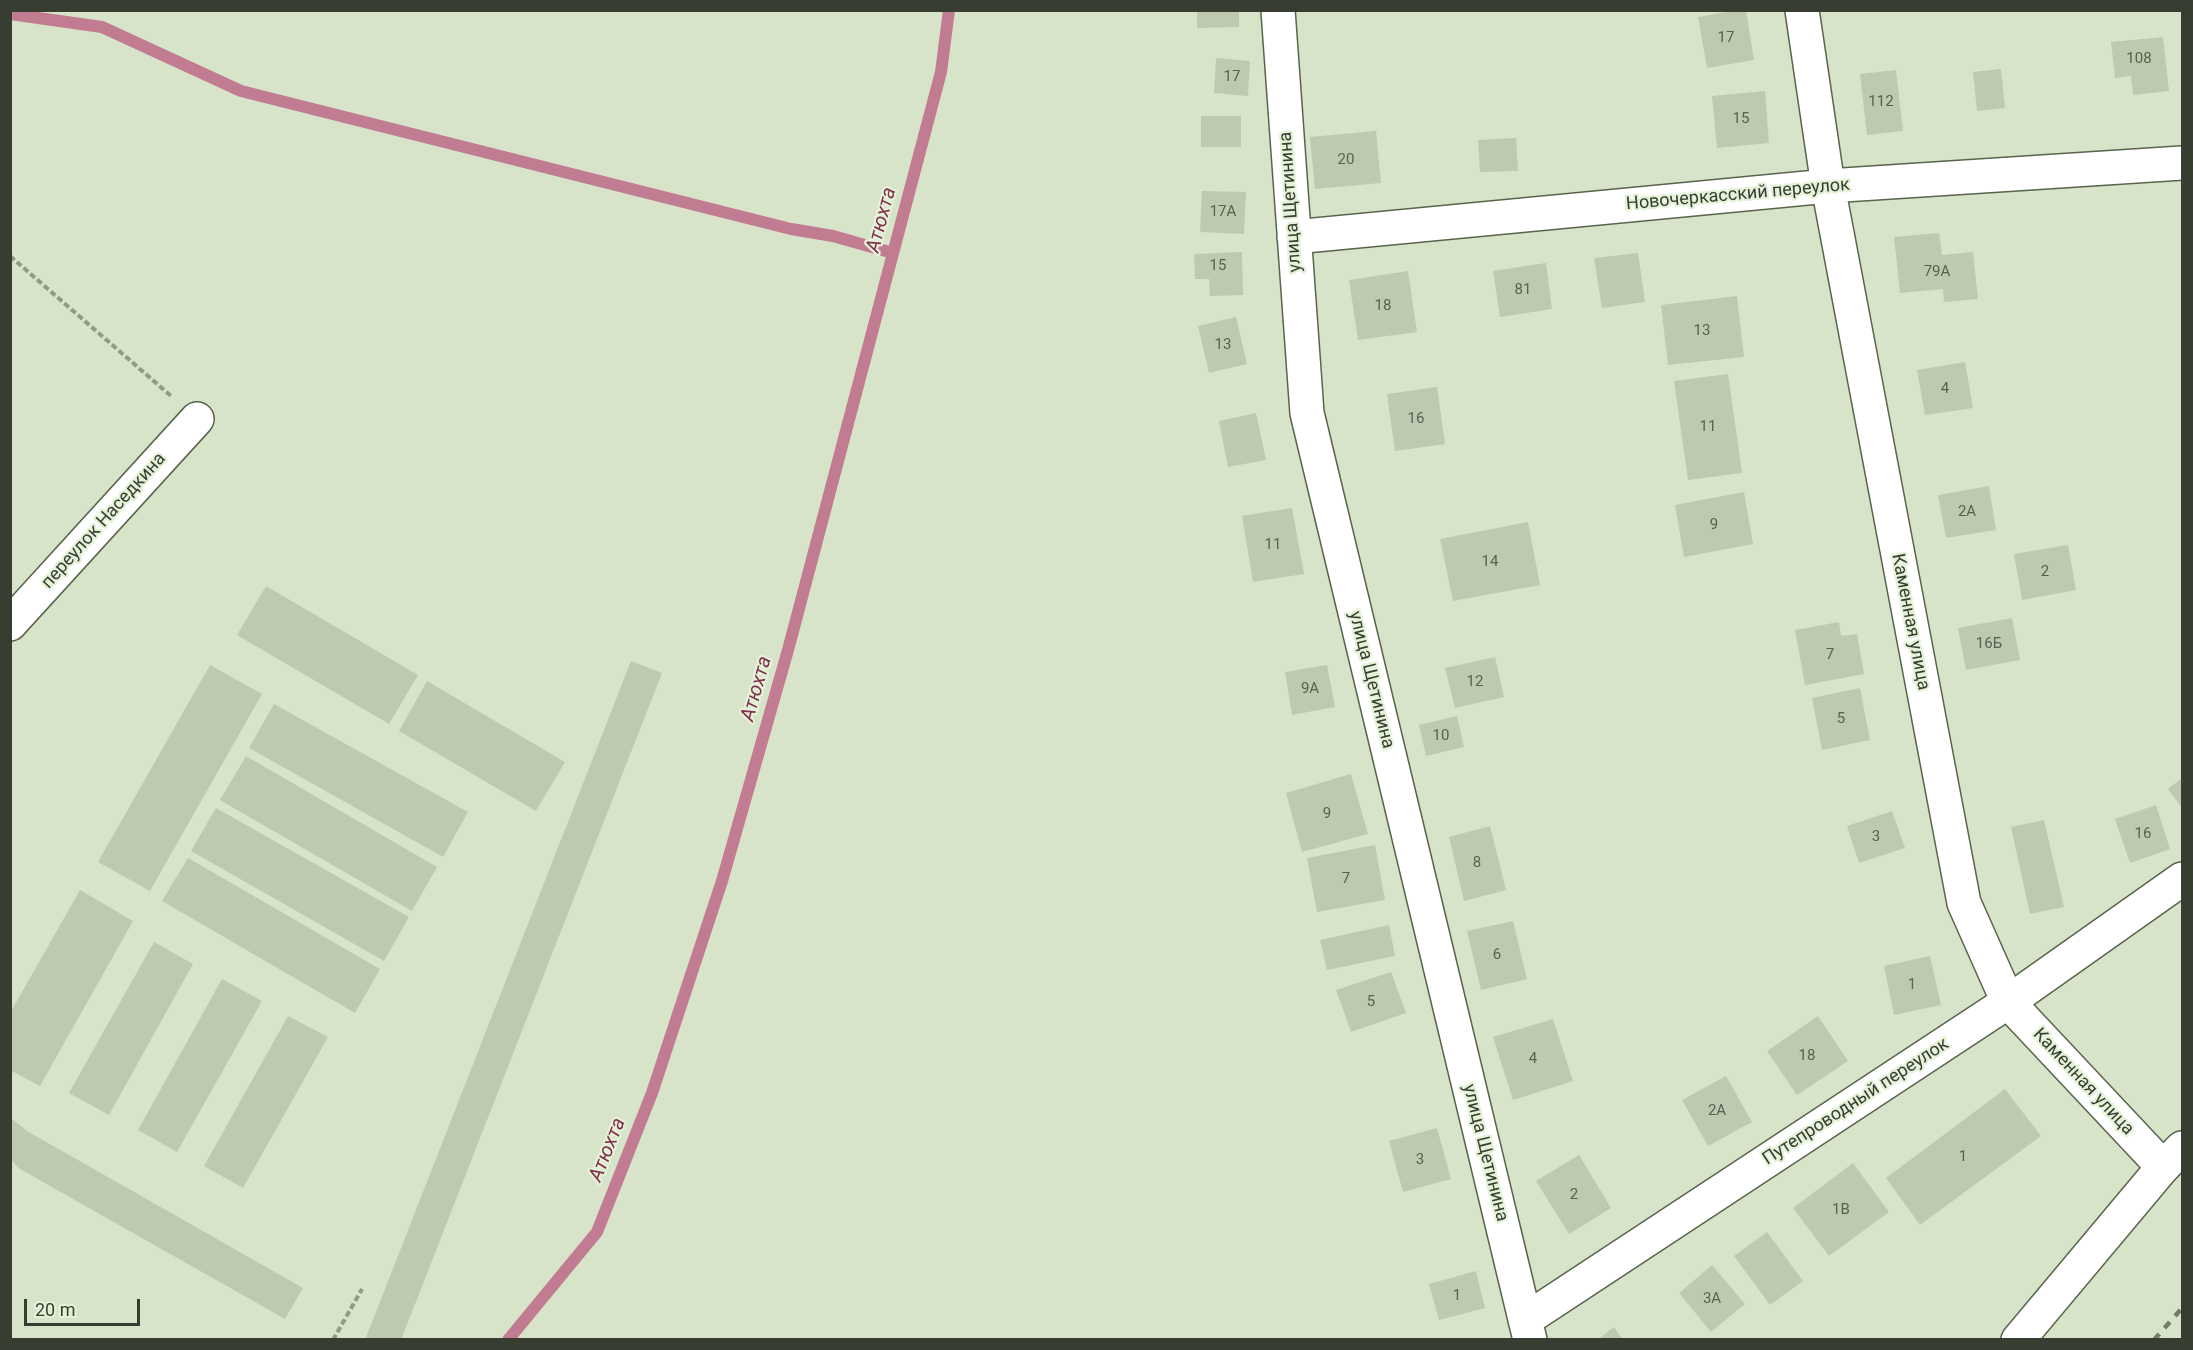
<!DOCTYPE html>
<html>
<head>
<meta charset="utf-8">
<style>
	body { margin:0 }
	#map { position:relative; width:2193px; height:1350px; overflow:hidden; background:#d7e4ca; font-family:Roboto,sans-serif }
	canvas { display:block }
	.frame { position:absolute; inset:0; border:12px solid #383d32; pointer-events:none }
	.scale { position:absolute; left:24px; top:1299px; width:116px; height:27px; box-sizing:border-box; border:3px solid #383d32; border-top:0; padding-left:8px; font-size:18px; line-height:21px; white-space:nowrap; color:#383d32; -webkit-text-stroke:4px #e4f2d7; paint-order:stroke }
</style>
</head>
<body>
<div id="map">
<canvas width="2193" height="1350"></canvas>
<div class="frame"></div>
<div class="scale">20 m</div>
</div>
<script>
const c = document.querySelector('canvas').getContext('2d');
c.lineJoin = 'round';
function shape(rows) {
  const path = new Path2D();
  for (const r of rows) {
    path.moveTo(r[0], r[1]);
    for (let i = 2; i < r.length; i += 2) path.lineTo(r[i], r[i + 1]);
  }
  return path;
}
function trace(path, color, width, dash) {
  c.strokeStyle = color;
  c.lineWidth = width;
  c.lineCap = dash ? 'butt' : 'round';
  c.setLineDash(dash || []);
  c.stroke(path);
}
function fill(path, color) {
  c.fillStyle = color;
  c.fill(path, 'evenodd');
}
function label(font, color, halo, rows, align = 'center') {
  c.font = font + ' Roboto,sans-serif';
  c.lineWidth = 4.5;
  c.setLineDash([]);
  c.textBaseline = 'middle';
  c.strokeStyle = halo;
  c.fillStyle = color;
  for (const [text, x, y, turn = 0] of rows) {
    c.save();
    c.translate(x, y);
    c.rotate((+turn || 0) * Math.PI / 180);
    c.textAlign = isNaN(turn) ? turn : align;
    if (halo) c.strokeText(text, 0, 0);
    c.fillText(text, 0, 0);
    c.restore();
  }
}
trace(shape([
	[10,14,102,27,241,91,791,229,833,236,893,253],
	[508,1340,597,1232,652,1093,722,881,788,650,941,72,949,10]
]), '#c17c92', 12);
fill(shape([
	[1197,10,1239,10,1239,27,1197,28],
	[1738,10,1746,10,1754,60,1707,68,1698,17],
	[2163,37,2169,91,2133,95,2131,76,2115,78,2111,42],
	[1216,58,1250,61,1248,96,1214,93],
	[2001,69,2005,108,1977,111,1973,72],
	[1896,70,1903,131,1867,135,1860,74],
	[1765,91,1769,143,1717,148,1712,96],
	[1201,116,1241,116,1241,147,1201,147],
	[1376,131,1381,183,1315,189,1310,137],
	[1516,138,1518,171,1480,172,1478,140],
	[1202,191,1246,192,1244,234,1200,232],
	[1939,233,1942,255,1973,252,1978,299,1944,302,1943,289,1900,293,1894,237],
	[1242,252,1243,295,1210,296,1209,279,1195,279,1194,254],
	[1638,253,1645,302,1602,308,1594,258],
	[1546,263,1552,309,1500,317,1493,271],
	[1408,271,1417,332,1358,340,1349,280],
	[1737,296,1744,357,1668,365,1661,305],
	[1236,317,1247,364,1209,373,1198,326],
	[1965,362,1973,408,1925,415,1917,370],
	[1728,374,1742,473,1688,480,1674,381],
	[1437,387,1445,444,1395,451,1387,394],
	[1256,413,1266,460,1228,467,1219,421],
	[1989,486,1996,530,1946,538,1938,495],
	[1744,492,1753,544,1684,557,1675,505],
	[1292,508,1304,574,1253,582,1242,516],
	[1528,522,1540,585,1453,601,1440,539],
	[2068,545,2076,590,2022,600,2014,554],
	[266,586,418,675,389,724,237,635],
	[2012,618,2020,660,1966,670,1958,628],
	[1839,622,1841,636,1857,634,1864,674,1805,685,1795,630],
	[1495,657,1504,697,1455,708,1445,668],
	[631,661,662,673,401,1340,365,1340],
	[210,665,262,694,150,891,98,862],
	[1327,665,1335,707,1292,715,1285,672],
	[427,681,565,762,536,811,399,731],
	[1860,688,1870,740,1822,750,1812,698],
	[274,704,468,812,443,857,249,748],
	[1457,716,1464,747,1426,756,1419,725],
	[246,756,437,867,412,911,220,800],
	[1351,774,1368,834,1302,852,1286,793],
	[2182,778,2182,808,2168,789],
	[2156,805,2170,849,2130,863,2115,819],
	[216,808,409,917,384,961,191,851],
	[1892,811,1905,848,1859,863,1847,826],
	[2044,820,2064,907,2030,914,2011,827],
	[1490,826,1506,890,1464,901,1449,837],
	[1375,845,1385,900,1317,912,1307,858],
	[188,858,380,969,355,1013,162,901],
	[80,890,133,921,40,1086,10,1070,10,1013],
	[1513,921,1527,979,1481,990,1467,931],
	[1389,925,1395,956,1327,970,1320,940],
	[154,942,193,964,109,1115,69,1093],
	[1930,956,1941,1005,1894,1015,1884,966],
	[1391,972,1406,1013,1351,1032,1336,990],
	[222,979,262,1001,177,1152,138,1130],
	[288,1016,328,1037,243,1188,204,1166],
	[1818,1016,1848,1061,1797,1095,1767,1051],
	[1553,1019,1573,1081,1513,1100,1493,1037],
	[1726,1076,1752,1122,1708,1146,1682,1100],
	[2005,1089,2041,1136,1920,1225,1886,1178],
	[10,1117,27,1131,303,1288,285,1319,20,1169,10,1159],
	[1437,1128,1451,1179,1403,1192,1389,1141],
	[1579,1155,1611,1208,1569,1234,1536,1181],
	[1853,1163,1889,1212,1829,1256,1793,1208],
	[1767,1232,1803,1281,1770,1305,1734,1256],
	[1712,1265,1745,1304,1711,1332,1679,1293],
	[1476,1271,1485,1308,1439,1320,1429,1284],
	[1614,1327,1623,1340,1597,1340]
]), '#bdcab0');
const minor = shape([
	[1278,10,1307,413,1530,1340],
	[1802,10,1828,186,1964,903,2008,1002,2163,1167],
	[1294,237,1828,186,2182,163],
	[10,624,197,419],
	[1525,1320,2008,1002,2182,879]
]);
const secondary = shape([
	[2018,1340,2163,1167,2182,1148]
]);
trace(minor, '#59644c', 36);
trace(secondary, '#59644c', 36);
trace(shape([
	[10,256,171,396],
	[333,1340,362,1289]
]), '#919a87', 4, [6, 3]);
trace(minor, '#fff', 33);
trace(secondary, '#fff', 33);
trace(shape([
	[2154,1340,2182,1308]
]), '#737b6a', 4.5, [8, 8]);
label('15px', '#596052', null, [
	["17",1726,38],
	["108",2139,59],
	["17",1232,77],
	["112",1881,102],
	["15",1741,119],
	["20",1346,160],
	["17А",1223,212],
	["15",1218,266],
	["79А",1937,272],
	["81",1523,290],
	["18",1383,306],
	["13",1702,331],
	["13",1223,345],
	["4",1945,389],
	["16",1416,419],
	["11",1708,427],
	["2А",1967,512],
	["9",1714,525],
	["11",1273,545],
	["14",1490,562],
	["2",2045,572],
	["16Б",1989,644],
	["7",1830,655],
	["12",1475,682],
	["9А",1310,689],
	["5",1841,719],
	["10",1441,736],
	["9",1327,814],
	["16",2143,834],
	["3",1876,837],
	["8",1477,863],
	["7",1346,879],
	["6",1497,955],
	["1",1912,985],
	["5",1371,1002],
	["18",1807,1056],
	["4",1533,1059],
	["2А",1717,1111],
	["1",1963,1157],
	["3",1420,1160],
	["2",1574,1195],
	["1В",1841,1210],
	["1",1457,1296],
	["3А",1712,1299]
]);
label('18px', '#383d32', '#e4f2d7', [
	["Новочеркасский переулок",1738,195,-5],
	["улица Щетинина",1291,202,-94],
	["переулок Наседкина",104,521,-48],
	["Каменная улица",1910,622,79],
	["улица Щетинина",1371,680,76],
	["Каменная улица",2083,1082,47],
	["Путепроводный переулок",1856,1102,-33],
	["улица Щетинина",1485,1153,76]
]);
label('italic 20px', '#822e4e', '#e4f2d7', [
	["Атюхта",882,220,-75],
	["Атюхта",757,689,-74],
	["Атюхта",608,1150,-68]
]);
</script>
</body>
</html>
